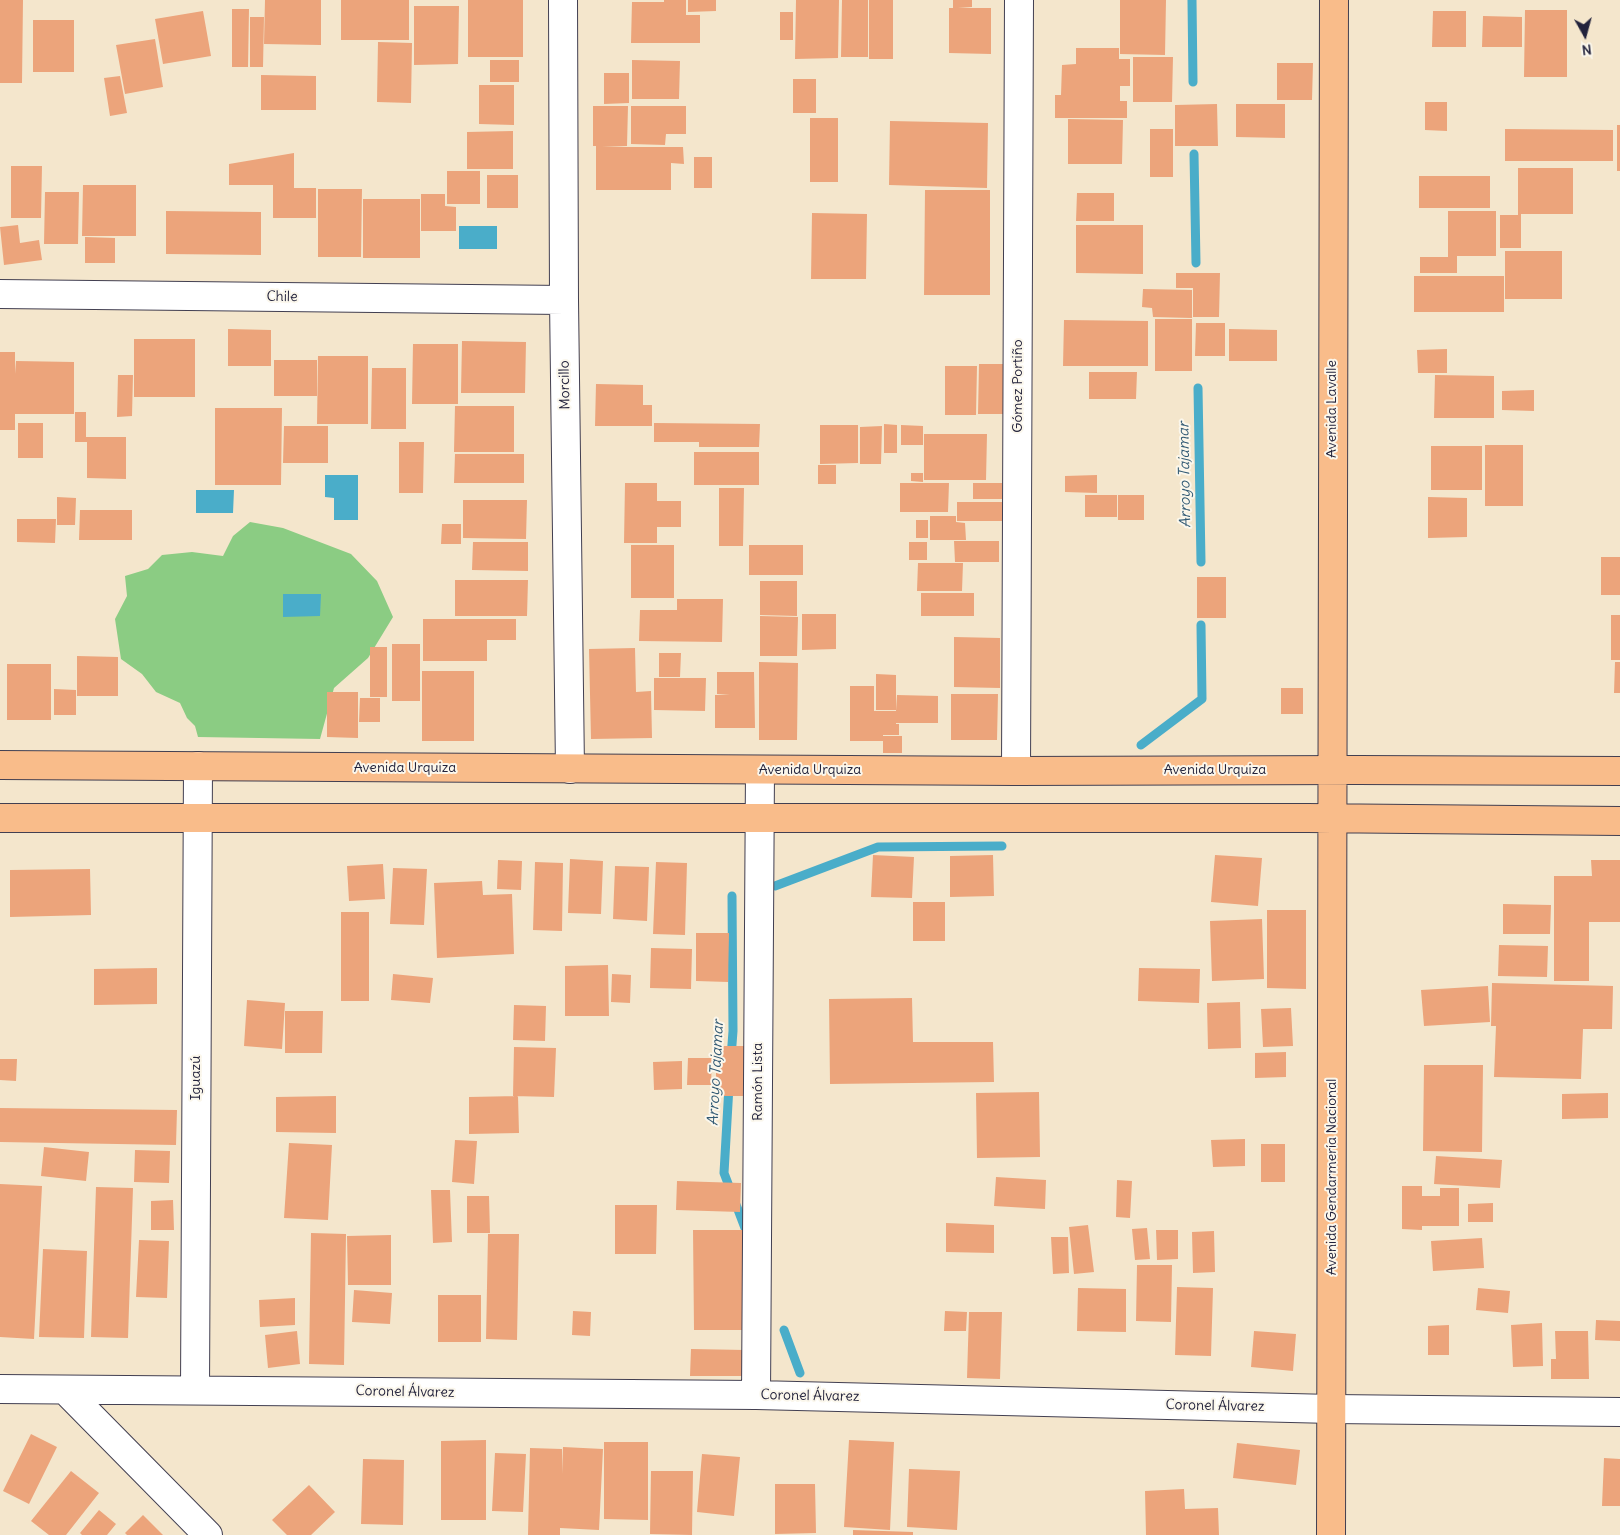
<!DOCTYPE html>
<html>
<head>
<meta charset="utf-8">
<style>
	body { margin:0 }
	#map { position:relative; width:1620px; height:1535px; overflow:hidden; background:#f4e6cc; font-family:Delius,sans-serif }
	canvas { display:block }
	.north { position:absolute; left:1560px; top:10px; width:50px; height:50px; -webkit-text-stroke:4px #fbf7ec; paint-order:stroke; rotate:173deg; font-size:14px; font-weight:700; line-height:20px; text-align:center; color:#22223b }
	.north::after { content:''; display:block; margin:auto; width:18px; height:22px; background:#22223b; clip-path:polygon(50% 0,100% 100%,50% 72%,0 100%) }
</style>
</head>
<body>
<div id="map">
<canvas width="1620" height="1535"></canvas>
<div class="north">N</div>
</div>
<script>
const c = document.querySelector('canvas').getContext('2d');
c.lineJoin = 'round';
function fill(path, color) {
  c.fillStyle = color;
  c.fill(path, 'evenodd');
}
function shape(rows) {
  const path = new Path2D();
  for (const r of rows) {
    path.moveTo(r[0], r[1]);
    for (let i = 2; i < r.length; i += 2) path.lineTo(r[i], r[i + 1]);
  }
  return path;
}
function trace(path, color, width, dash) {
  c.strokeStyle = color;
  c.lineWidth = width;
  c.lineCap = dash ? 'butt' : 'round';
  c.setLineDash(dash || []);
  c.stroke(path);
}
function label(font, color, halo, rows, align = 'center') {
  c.font = font + ' Delius,sans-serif';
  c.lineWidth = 4;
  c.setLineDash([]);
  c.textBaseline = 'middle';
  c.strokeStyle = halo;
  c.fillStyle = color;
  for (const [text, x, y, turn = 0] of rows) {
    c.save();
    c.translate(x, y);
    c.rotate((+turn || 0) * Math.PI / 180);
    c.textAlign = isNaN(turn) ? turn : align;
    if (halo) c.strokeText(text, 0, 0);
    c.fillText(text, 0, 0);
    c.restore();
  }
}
fill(shape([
	[250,522,283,528,351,554,377,581,393,617,368,658,334,688,320,739,198,737,195,726,187,718,180,703,156,692,142,674,121,659,115,619,127,596,125,576,148,569,162,555,192,552,223,556,233,536]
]), '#8bcc83');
fill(shape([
	[459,226,497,226,497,249,459,249],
	[325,475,358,475,358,520,334,520,334,498,325,497],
	[196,490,234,490,233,513,196,513],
	[283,594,321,594,320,616,283,617]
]), '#4aadc9');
trace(shape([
	[1192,0,1193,82],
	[1194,154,1196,263],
	[1198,388,1201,562],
	[1141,745,1202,699,1201,625],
	[775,886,878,847,1002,846],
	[731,1058,733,1031,732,896],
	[729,1086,724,1173,748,1236],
	[784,1330,800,1373]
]), '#4aadc9', 9);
fill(shape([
	[0,0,23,0,22,83,0,83],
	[265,0,321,0,321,45,264,44],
	[341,0,409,0,409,40,341,40],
	[468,0,523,0,523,57,468,57],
	[664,0,686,0,686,15,700,15,700,43,631,43,632,2,664,2],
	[688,0,716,0,716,11,688,12],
	[796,0,839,0,838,58,795,59],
	[842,0,868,0,868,57,841,57],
	[869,0,893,0,893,59,869,59],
	[953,0,972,0,972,7,958,8,991,8,991,54,949,53,949,8,953,8],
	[1120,0,1166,0,1165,55,1120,54],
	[414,6,459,6,458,64,414,65],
	[232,9,249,9,248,67,232,67],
	[1525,10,1567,10,1567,77,1524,77],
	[203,11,211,56,163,64,155,19],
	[1433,11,1466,11,1466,47,1432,47],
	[780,12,793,12,793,40,780,40],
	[1483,16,1522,17,1522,47,1482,47],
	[250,17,264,17,263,67,250,67],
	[33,20,74,20,74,72,33,72],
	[155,39,163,87,125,94,116,45],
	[378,42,412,43,411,103,377,102],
	[1076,48,1119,48,1119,59,1130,59,1130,86,1120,86,1120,101,1127,101,1127,118,1055,118,1055,95,1061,95,1062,65,1076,64],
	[1133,57,1173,57,1172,102,1133,102],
	[490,60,519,60,519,82,490,82],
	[632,60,680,61,679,99,632,99],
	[1277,63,1313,63,1312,100,1277,100],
	[604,73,629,73,629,103,604,104],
	[261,75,316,76,316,110,261,110],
	[120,76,127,113,110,116,104,78],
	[793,79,816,79,816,113,793,113],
	[479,85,514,85,514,125,479,124],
	[1425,102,1447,102,1447,131,1425,130],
	[1217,104,1218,146,1175,146,1175,105],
	[1236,104,1285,104,1285,138,1236,137],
	[593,106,628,106,627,146,602,147,683,147,684,164,671,163,671,190,596,190,596,146,593,146],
	[631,106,686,106,686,134,666,134,665,145,631,144],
	[810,118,838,118,838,182,810,182],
	[1068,119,1123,120,1122,164,1068,164],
	[890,121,988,123,987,188,889,185],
	[1617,125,1620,125,1620,171,1617,171],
	[1150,129,1173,129,1173,177,1150,177],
	[1505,129,1613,130,1613,161,1505,161],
	[513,131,513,169,467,169,467,132],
	[294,153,294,188,316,188,316,218,273,218,273,185,229,185,229,164],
	[694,157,712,157,712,188,694,188],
	[11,166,42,166,41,218,11,218],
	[1518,168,1573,168,1573,214,1521,214,1521,248,1500,248,1500,215,1518,215],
	[447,171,480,171,480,204,447,204],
	[487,175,518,175,518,208,487,208],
	[1419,176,1490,176,1490,208,1419,208],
	[83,185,136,185,136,236,82,236],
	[318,189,362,189,361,257,318,257],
	[925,190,990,190,990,295,924,295],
	[45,192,79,192,78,244,44,244],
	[1077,193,1114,193,1114,221,1076,221],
	[421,194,445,194,445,206,456,207,456,231,421,231],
	[363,199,420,199,420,258,363,258],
	[166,211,261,212,261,255,166,254],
	[1448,211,1496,211,1496,256,1457,256,1457,273,1420,273,1420,257,1448,257],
	[812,213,867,214,866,279,811,279],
	[18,225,20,243,39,240,42,260,4,265,0,227],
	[1076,225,1143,225,1143,274,1076,273],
	[85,237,115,238,115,263,85,263],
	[1505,251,1562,251,1562,299,1505,299],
	[1176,273,1220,273,1219,317,1193,317,1193,288,1176,288],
	[1414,276,1504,276,1504,312,1414,312],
	[1143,289,1192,290,1192,318,1153,317,1152,308,1142,307],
	[1155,319,1192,319,1192,371,1155,371],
	[1064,320,1148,321,1148,366,1063,366],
	[1196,323,1225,323,1225,356,1195,356],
	[228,329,271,330,271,366,228,366],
	[1229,329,1277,330,1277,361,1229,361],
	[134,339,195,339,195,397,134,397],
	[462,341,526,342,525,393,461,393],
	[413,344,458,344,458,404,412,404],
	[1447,349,1447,373,1418,373,1417,350],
	[0,352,15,352,15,374,16,361,74,362,74,414,15,414,15,430,0,430],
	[318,356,368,356,368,424,317,424],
	[274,360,317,360,317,396,274,396],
	[979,364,1005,364,1005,414,978,414],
	[945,366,977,366,976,415,945,415],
	[372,368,406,368,406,429,371,429],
	[1089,372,1137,372,1136,399,1089,399],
	[118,375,133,375,132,416,117,417],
	[1435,375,1494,376,1494,418,1434,418],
	[596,384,643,385,643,405,652,405,652,426,595,426],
	[1534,390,1534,411,1502,410,1502,391],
	[455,406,514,406,514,452,454,452],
	[215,408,282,408,281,485,215,485],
	[75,412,86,412,86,437,126,437,126,479,87,478,87,442,75,442],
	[18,423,43,423,43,458,18,458],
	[654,423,760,424,759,447,699,447,699,442,654,442],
	[884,424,897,425,897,453,884,453],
	[820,425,858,425,858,463,820,464],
	[901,425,923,426,923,445,901,445],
	[284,426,328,426,328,463,283,463],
	[882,426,881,464,860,464,860,427],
	[924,434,987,434,986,480,924,480],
	[399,442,424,442,423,493,399,493],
	[1485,445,1523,445,1523,506,1485,506],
	[1431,446,1482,446,1482,490,1431,490],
	[694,452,759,452,759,485,694,485],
	[455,454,524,454,524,483,454,483],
	[818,465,836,465,836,484,818,484],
	[911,473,923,473,923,482,911,481],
	[1097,475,1097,493,1065,492,1065,476],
	[625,483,657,483,657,501,681,501,681,527,657,527,657,543,624,543],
	[900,483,949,483,948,512,900,512],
	[973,483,1002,483,1002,499,973,499],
	[719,488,744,488,743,546,719,546],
	[1085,495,1117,495,1117,517,1085,517],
	[1118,495,1144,495,1144,520,1118,520],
	[57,497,76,498,75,525,57,525],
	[1428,497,1467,498,1467,537,1428,538],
	[463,500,527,500,526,539,463,538],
	[957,502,1005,502,1004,521,957,521],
	[80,510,132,510,132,540,79,540],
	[930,516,956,516,956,522,965,523,966,540,930,540],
	[17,519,56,519,55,543,17,542],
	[916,520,928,520,928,538,916,538],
	[442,524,461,524,461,544,441,544],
	[954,541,999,541,999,562,955,562],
	[473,542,528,542,528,571,472,570],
	[909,542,927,542,927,560,909,560],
	[631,545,674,545,674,598,631,598],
	[749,545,803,545,803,575,749,575],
	[1601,557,1620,557,1620,595,1601,595],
	[918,563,963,563,962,591,917,591],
	[1197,577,1226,577,1226,618,1197,618],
	[455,580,528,580,527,616,455,616],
	[760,581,797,581,797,616,760,615],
	[921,593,974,593,974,616,921,616],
	[677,599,723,599,722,642,639,641,640,610,677,610],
	[802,614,836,614,836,649,802,650],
	[1611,615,1620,615,1620,660,1611,660],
	[760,616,798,617,797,656,760,656],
	[423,619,516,619,516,640,487,640,487,661,423,661],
	[954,637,1000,638,1000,688,954,687],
	[392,644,420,644,420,701,392,701],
	[370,647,387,647,387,697,370,697],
	[635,648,636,692,651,691,652,738,591,739,589,649],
	[659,653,681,653,680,677,659,677],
	[77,656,118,657,118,696,77,696],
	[759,662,798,663,797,740,759,740],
	[1615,662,1620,662,1620,693,1614,693],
	[7,664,51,664,51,720,7,720],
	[422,671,474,671,474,741,422,741],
	[717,672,754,672,755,728,715,728,715,695,730,695,717,694],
	[876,674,896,675,896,710,876,710],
	[654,678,706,678,705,711,654,710],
	[850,686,874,686,874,711,896,711,897,695,938,696,938,723,896,723,896,717,896,724,899,724,899,735,883,735,883,736,902,736,902,753,883,753,883,741,850,741],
	[1281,688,1303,688,1303,714,1281,714],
	[54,689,76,690,76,715,54,715],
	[327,692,358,692,358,738,327,737],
	[951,694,998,694,997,740,951,740],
	[360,698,380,698,380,722,359,722],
	[873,855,914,857,912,898,871,897],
	[993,855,994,896,950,897,950,856],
	[1215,855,1262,858,1258,906,1211,902],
	[570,859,603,861,601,914,568,913],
	[498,860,522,861,521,890,497,889],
	[1591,860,1620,860,1620,922,1589,922,1589,981,1554,981,1554,876,1592,876],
	[535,862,563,863,562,931,533,930],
	[656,862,687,863,685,935,653,934],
	[383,864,385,899,349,901,347,866],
	[615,866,649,867,647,921,613,919],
	[393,868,427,869,424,925,390,924],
	[90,869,91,915,10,917,10,870],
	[482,881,483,895,512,894,514,954,437,958,434,883],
	[913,902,945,902,945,941,913,941],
	[1503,904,1551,905,1550,934,1503,934],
	[1267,910,1306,910,1306,989,1267,988],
	[341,912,369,912,369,1001,341,1001],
	[1262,919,1264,979,1212,981,1210,921],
	[696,933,729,933,728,982,696,981],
	[1499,945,1548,946,1547,977,1498,976],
	[651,948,692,949,691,989,650,988],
	[608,965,609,1016,565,1016,565,966],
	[157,968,157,1004,94,1005,94,969],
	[1139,968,1200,969,1199,1003,1138,1001],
	[393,974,433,978,430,1003,391,1000],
	[612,974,631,975,630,1003,611,1002],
	[1492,983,1613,986,1612,1029,1583,1029,1581,1079,1494,1077,1496,1026,1491,1026],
	[1488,986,1490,1022,1424,1026,1421,990],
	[912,998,913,1042,993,1042,994,1082,830,1084,829,999],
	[247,1000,285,1003,282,1049,244,1046],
	[1240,1002,1241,1048,1208,1049,1207,1003],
	[514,1005,546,1006,545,1041,513,1040],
	[1291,1008,1293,1046,1263,1047,1261,1009],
	[285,1011,323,1011,322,1053,285,1053],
	[716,1046,745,1046,745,1096,716,1096],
	[514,1047,556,1048,554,1097,513,1096],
	[1286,1052,1286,1077,1255,1078,1255,1053],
	[688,1058,712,1058,711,1085,687,1085],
	[0,1059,17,1059,16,1081,0,1080],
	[682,1061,682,1089,654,1090,653,1062],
	[1424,1065,1483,1065,1482,1152,1423,1151],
	[1039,1092,1040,1157,977,1158,976,1093],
	[1608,1093,1608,1118,1562,1119,1562,1094],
	[336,1096,336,1133,276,1132,276,1097],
	[518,1096,519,1133,469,1134,469,1097],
	[0,1108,177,1110,176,1145,0,1142],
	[1245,1139,1245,1166,1213,1167,1211,1140],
	[455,1140,477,1141,474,1184,452,1182],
	[289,1143,332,1145,328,1220,284,1218],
	[1261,1144,1285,1144,1285,1182,1261,1182],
	[44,1147,89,1152,86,1181,41,1176],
	[135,1150,170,1151,169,1183,134,1182],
	[1436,1156,1502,1160,1500,1188,1434,1184],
	[996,1177,1046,1180,1045,1209,994,1206],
	[1117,1180,1132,1181,1130,1218,1116,1217],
	[677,1181,741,1183,740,1212,676,1210],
	[0,1184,42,1186,34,1339,0,1337],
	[1402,1186,1422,1186,1422,1196,1440,1196,1440,1188,1459,1188,1459,1226,1422,1226,1422,1230,1402,1229],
	[96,1187,133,1188,128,1338,91,1337],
	[431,1190,450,1190,452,1242,433,1243],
	[467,1196,489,1196,490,1233,467,1233],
	[173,1200,174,1230,151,1230,151,1201],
	[1493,1203,1493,1222,1468,1222,1468,1204],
	[615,1205,657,1205,656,1254,615,1254],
	[946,1223,994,1225,994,1253,946,1252],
	[1088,1225,1094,1272,1074,1274,1069,1227],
	[1147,1228,1150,1259,1135,1260,1132,1229],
	[693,1230,746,1230,746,1330,694,1330],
	[1156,1230,1178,1230,1178,1259,1157,1260],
	[1214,1231,1215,1272,1193,1273,1192,1232],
	[311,1233,346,1234,344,1365,309,1364],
	[488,1234,519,1234,517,1340,486,1339],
	[391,1235,391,1285,348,1285,347,1236],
	[1051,1237,1068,1237,1069,1273,1053,1274],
	[1482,1238,1484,1268,1433,1271,1431,1241],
	[139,1240,169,1241,167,1298,136,1297],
	[43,1249,87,1251,84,1338,39,1337],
	[1137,1265,1172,1265,1171,1322,1136,1321],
	[1177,1287,1213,1288,1211,1356,1175,1355],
	[1078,1288,1126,1289,1126,1332,1077,1331],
	[1478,1288,1510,1291,1508,1313,1476,1310],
	[354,1290,392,1293,390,1324,352,1322],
	[438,1295,481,1295,481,1342,438,1342],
	[295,1298,295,1325,260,1327,259,1300],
	[573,1311,591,1312,590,1336,572,1335],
	[945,1311,967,1312,966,1331,944,1331],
	[969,1312,1002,1312,1000,1379,967,1378],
	[1596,1320,1620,1321,1620,1341,1595,1340],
	[1542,1323,1543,1366,1513,1367,1511,1325],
	[1449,1325,1449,1355,1428,1355,1428,1326],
	[297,1331,300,1364,268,1368,265,1335],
	[1254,1331,1296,1334,1293,1371,1251,1367],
	[1555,1331,1588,1331,1589,1379,1551,1379,1551,1359,1556,1359],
	[691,1349,745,1350,745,1376,690,1376],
	[31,1434,57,1447,29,1504,3,1491],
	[486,1440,486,1520,441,1520,441,1441],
	[849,1440,894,1442,890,1530,844,1527],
	[604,1442,648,1442,648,1520,604,1519],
	[1237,1443,1300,1450,1296,1485,1233,1478],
	[563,1447,603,1449,599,1530,560,1528,560,1535,528,1535,530,1448,562,1449,562,1474],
	[495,1453,526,1454,523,1512,492,1511],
	[702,1454,740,1457,734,1516,697,1512],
	[1604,1458,1620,1459,1620,1506,1602,1506],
	[363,1459,404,1460,403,1525,361,1524],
	[909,1469,960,1471,957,1530,907,1527],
	[71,1471,99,1493,66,1535,49,1535,31,1521],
	[651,1471,693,1471,692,1535,650,1534],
	[775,1484,815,1484,816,1533,775,1534],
	[309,1485,335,1512,311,1535,287,1535,272,1520],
	[1184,1489,1185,1509,1218,1508,1219,1535,1146,1535,1145,1491],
	[99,1510,116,1524,107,1535,82,1535,80,1533],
	[143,1515,163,1535,127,1535,125,1533],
	[853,1530,913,1532,913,1535,853,1535]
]), '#eca47b');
const minor = shape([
	[563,0,564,300,570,769],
	[0,294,564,300],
	[1016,771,1019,0],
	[0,1389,756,1395,1332,1409,1620,1412],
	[65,1390,208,1535],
	[195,1390,198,766],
	[756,1395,760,770]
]);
const major = shape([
	[0,765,1016,771,1357,770,1620,771],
	[0,818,1307,818,1620,821],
	[1331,1535,1334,0]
]);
trace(minor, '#423f51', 30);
trace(major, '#423f51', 30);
trace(minor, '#fff', 28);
trace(major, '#f9bc8a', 28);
label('14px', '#22223b', '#fbf7ec', [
	["Chile",282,297,1],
	["Morcillo",565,385,-91],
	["Gómez Portiño",1018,386,-90],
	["Avenida Lavalle",1332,409,-90],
	["Avenida Urquiza",405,768],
	["Avenida Urquiza",810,770],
	["Avenida Urquiza",1215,770],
	["Iguazú",196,1078,-90],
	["Ramón Lista",758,1082,-90],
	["Avenida Gendarmería Nacional",1332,1177,-90],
	["Coronel Álvarez",405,1392,1],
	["Coronel Álvarez",810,1396,1],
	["Coronel Álvarez",1215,1406,1]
]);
label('italic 15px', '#325a74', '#fbf7ec', [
	["Arroyo Tajamar",1185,475,-91],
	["Arroyo Tajamar",716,1073,-87]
]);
</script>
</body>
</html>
